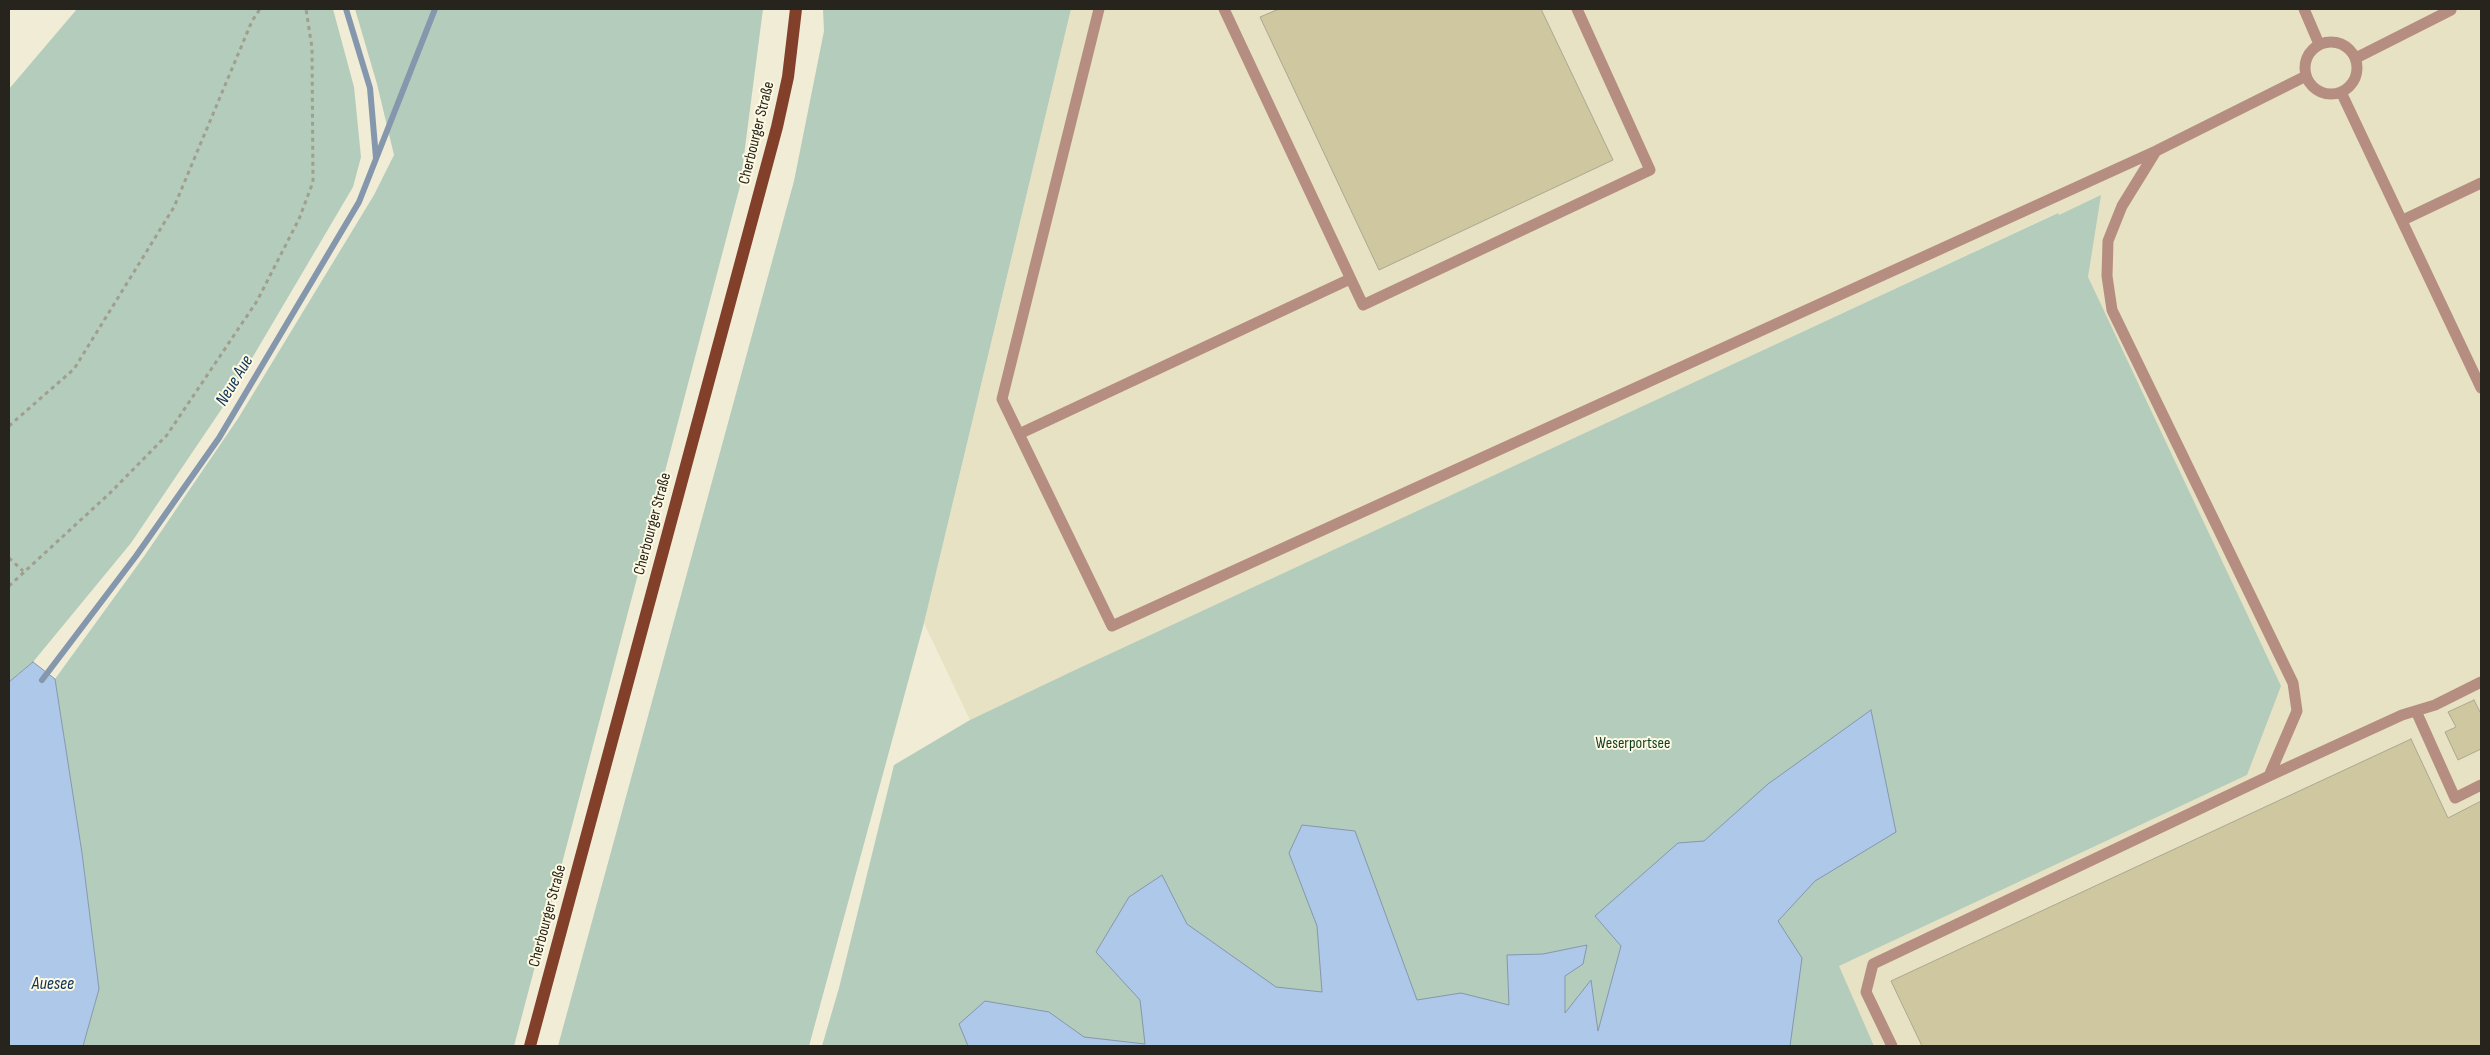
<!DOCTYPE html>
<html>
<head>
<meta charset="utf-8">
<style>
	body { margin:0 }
	#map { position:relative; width:2490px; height:1055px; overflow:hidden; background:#f0ecd5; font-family:"Sofia Sans Condensed",sans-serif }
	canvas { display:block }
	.frame { position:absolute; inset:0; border:10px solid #26241c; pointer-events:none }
</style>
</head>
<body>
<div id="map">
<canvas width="2490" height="1055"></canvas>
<div class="frame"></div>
</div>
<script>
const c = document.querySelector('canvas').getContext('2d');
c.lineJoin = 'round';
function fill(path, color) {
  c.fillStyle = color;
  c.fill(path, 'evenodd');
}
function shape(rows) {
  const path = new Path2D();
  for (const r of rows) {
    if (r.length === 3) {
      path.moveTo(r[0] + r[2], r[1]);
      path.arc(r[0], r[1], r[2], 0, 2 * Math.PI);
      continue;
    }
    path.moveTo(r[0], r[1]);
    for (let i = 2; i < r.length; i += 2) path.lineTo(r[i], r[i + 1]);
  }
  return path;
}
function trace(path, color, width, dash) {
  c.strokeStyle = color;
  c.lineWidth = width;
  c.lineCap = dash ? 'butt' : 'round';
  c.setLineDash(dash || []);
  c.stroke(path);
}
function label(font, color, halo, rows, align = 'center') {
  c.font = font + ' "Sofia Sans Condensed",sans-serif';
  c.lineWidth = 4;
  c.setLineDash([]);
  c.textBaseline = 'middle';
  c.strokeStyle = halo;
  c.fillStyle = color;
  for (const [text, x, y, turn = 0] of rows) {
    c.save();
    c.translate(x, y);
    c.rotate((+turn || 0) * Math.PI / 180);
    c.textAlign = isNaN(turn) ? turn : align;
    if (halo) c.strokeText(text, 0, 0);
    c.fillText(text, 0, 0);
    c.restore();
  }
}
fill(shape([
	[1071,9,2481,9,2481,1046,1874,1046,1838,966,2247,775,2057,213,970,720,924,623]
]), '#e7e2c3');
fill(shape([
	[77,9,333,9,354,87,361,157,353,187,225,404,131,543,33,662,9,682,9,89],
	[355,9,763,9,740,186,514,1046,83,1046,99,989,82,853,55,679,145,555,239,417,374,195,394,155,377,84],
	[823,9,1071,9,924,623,809,1046,558,1046,794,181,824,31],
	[2101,195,2088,277,2281,686,2247,775,1839,966,1874,1046,822,1046,839,988,894,765,970,720,1073,671,2058,213,2059,215]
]), '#b4ccbc');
const water = shape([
	[33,662,55,679,82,853,99,989,83,1046,9,1046,9,682,33,662],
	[1871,710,1896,832,1815,881,1778,921,1802,958,1790,1046,968,1046,959,1024,985,1001,1049,1012,1084,1037,1145,1044,1140,1000,1096,952,1129,897,1162,875,1187,924,1276,987,1322,992,1317,926,1289,853,1302,825,1355,831,1417,1000,1461,993,1509,1005,1507,955,1543,954,1587,945,1583,964,1565,976,1565,1013,1591,980,1598,1031,1621,946,1595,916,1678,843,1704,841,1768,784,1871,710]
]);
fill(water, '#aec8e9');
trace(water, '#8597ac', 1);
trace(shape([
	[346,9,370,88,376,158],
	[42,680,136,556,219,438,359,202,435,9]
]), '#8597ac', 6);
const building = shape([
	[1279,9,1541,9,1613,160,1379,270,1260,17,1279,9],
	[2474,700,2481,714,2481,749,2458,760,2445,732,2456,727,2448,712,2474,700],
	[2411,739,2448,818,2481,801,2481,1046,1922,1046,1891,981,2411,739]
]);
fill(building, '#cec79f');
trace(building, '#aca892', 1);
trace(shape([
	[9,426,74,369,174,207,252,21,260,9],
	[9,558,23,571],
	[9,586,110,493,167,435,257,301,299,219,313,182,312,48,306,9]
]), '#a19e8d', 3, [4, 4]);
trace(shape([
	[1099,9,1002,399,1112,626,2156,151,2306,76],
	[1224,9,1363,305,1650,170,1577,9],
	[2304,9,2319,44],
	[2331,68,26],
	[2356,58,2451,10],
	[2341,92,2481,388],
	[2156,151,2122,206,2108,241,2107,276,2112,310,2293,683,2297,711,2269,776],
	[2403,220,2481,183],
	[1019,434,1350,279],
	[2416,711,2455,798,2481,785],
	[1892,1046,1866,992,1873,964,2269,776,2402,715,2435,705,2481,682]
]), '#b68e81', 11);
trace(shape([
	[530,1046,777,127,788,77,796,9]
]), '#82402a', 12);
label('16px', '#26241c', '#fdf9e2', [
	["Cherbourger Straße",757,133,-76],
	["Cherbourger Straße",653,524,-75],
	["Cherbourger Straße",548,916,-75]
]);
label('16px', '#103e25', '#fdf9e2', [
	["Weserportsee",1633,744]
]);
label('italic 18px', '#0b315a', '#fdf9e2', [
	["Neue Aue",235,381,-59],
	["Auesee",53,984]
]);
</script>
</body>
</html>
